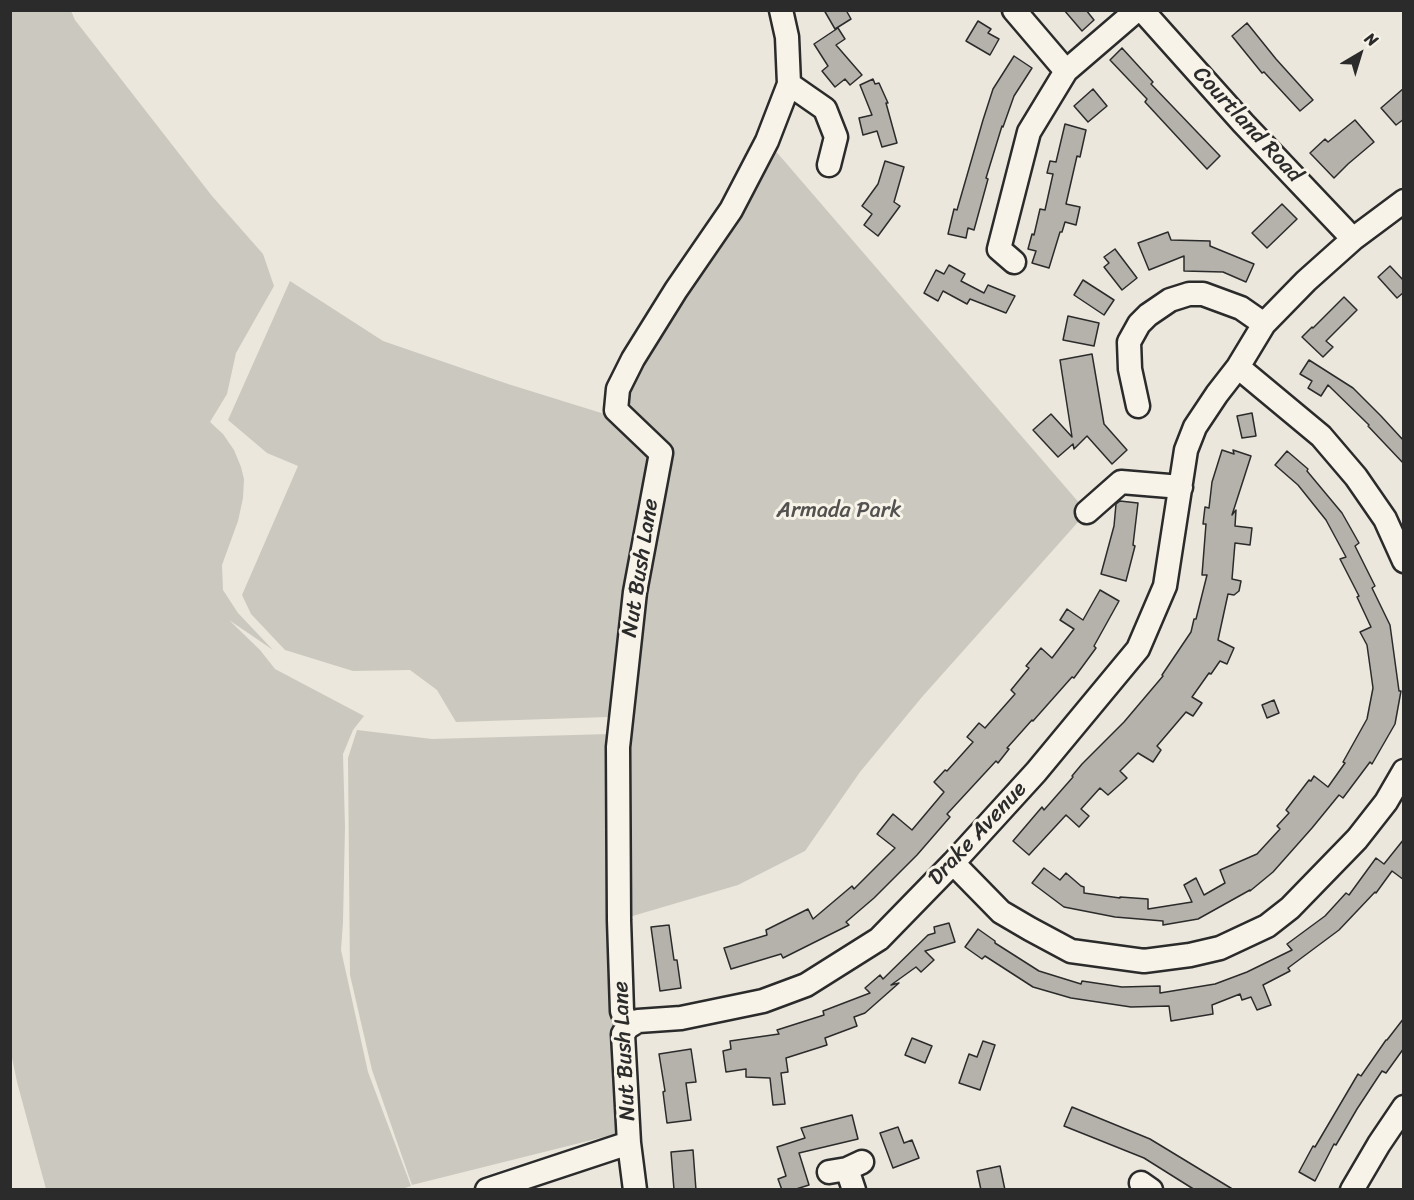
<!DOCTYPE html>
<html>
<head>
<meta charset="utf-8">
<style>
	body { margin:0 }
	#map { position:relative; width:1414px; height:1200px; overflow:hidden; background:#ebe7dd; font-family:Sriracha,sans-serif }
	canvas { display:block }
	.frame { position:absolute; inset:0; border:12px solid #2b2b2b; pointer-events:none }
	.north { position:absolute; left:1330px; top:24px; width:60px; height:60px; -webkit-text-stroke:4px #f7f3e8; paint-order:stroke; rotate:38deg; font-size:16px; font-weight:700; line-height:24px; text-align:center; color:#2b2b2b }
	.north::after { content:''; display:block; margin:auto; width:21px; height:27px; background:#2b2b2b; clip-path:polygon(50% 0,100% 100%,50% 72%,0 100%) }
</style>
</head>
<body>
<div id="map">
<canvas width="1414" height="1200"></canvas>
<div class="frame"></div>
<div class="north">N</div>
</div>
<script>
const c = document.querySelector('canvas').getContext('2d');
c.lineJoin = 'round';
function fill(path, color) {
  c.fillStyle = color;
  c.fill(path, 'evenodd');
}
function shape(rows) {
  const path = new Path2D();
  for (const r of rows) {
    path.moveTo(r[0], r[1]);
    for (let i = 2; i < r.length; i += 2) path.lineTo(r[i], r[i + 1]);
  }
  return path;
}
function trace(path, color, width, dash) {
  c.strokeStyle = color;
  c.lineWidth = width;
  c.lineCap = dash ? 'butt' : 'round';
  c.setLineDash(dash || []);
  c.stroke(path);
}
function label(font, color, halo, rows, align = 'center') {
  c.font = font + ' Sriracha,sans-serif';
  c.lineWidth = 6;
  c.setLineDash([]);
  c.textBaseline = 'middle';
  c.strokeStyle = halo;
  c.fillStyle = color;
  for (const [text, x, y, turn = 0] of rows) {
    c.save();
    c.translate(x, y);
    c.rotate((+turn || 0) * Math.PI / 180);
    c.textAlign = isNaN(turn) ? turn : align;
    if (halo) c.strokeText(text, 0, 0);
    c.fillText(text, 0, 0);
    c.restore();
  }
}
fill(shape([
	[10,11,71,11,75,20,212,196,263,254,274,286,236,353,227,394,210,422,223,434,234,450,241,467,244,479,243,498,238,521,222,565,223,590,238,613,273,650,229,620,260,650,275,669,364,716,353,730,343,754,345,827,343,922,341,950,368,1072,411,1186,402,1189,46,1189,17,1082,10,1048],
	[767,141,1087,512,922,697,860,772,805,851,738,885,619,920,618,747,661,453,616,410],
	[290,281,383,341,508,384,611,416,652,458,609,717,456,722,437,690,410,670,353,671,285,650,251,614,242,595,298,466,267,453,228,420],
	[357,730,432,739,610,734,609,902,620,1133,412,1185,372,1070,350,975,348,758]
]), '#cbc8bf');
const building = shape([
	[824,10,846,10,851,19,835,29,824,10],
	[1064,10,1086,10,1094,20,1082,31,1064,10],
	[978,21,991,29,988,33,999,39,990,55,966,41,978,21],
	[1247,23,1276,59,1313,100,1300,111,1264,72,1262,73,1232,36,1247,23],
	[838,28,845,39,836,45,862,75,850,85,845,79,835,87,822,71,828,66,814,44,838,28],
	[1122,48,1153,82,1151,84,1220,156,1207,169,1145,102,1147,99,1110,60,1122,48],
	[1014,56,1032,68,1014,96,1003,127,1002,126,986,178,988,179,974,230,968,228,966,238,948,234,954,209,957,210,983,120,993,89,1014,56],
	[873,79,875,84,879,83,888,103,886,103,897,143,882,147,877,131,863,135,859,118,872,115,860,85,873,79],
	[1404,88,1404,119,1396,125,1381,108,1404,88],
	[1093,89,1107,106,1088,122,1074,106,1093,89],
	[1355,120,1374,142,1348,164,1334,178,1310,153,1325,139,1328,142,1355,120],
	[1065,124,1086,130,1080,157,1077,156,1066,204,1080,207,1076,225,1065,222,1062,232,1060,232,1049,268,1032,263,1036,251,1028,249,1032,234,1034,235,1040,209,1045,210,1053,174,1047,173,1050,161,1056,162,1065,124],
	[885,161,904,167,894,202,900,206,878,236,864,225,872,214,862,206,878,184,885,161],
	[1282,204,1297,219,1267,248,1252,233,1282,204],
	[1168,232,1171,240,1210,241,1210,246,1254,264,1246,282,1223,272,1184,271,1184,256,1149,270,1138,243,1168,232],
	[1115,249,1137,278,1122,290,1104,267,1109,263,1104,257,1115,249],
	[949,265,965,274,961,281,984,293,988,285,1015,296,1006,313,970,299,967,304,943,291,938,301,924,293,936,270,944,274,949,265],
	[1390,266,1404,281,1404,292,1397,298,1378,277,1390,266],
	[1083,280,1114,300,1104,315,1074,295,1083,280],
	[1344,297,1357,310,1326,341,1333,347,1323,357,1302,337,1312,327,1313,328,1344,297],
	[1068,316,1099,323,1094,346,1063,340,1068,316],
	[1092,354,1104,424,1127,450,1112,464,1087,436,1074,449,1073,444,1058,457,1033,430,1051,414,1072,437,1060,360,1092,354],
	[1309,360,1353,388,1381,416,1404,441,1404,464,1368,426,1369,425,1328,385,1321,396,1308,388,1312,381,1300,374,1309,360],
	[1252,413,1256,436,1242,438,1237,416,1252,413],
	[1222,450,1234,454,1233,450,1251,456,1232,515,1236,510,1235,526,1252,528,1250,545,1235,543,1232,579,1241,581,1239,591,1234,595,1228,594,1218,640,1234,648,1227,664,1220,661,1211,674,1209,673,1192,697,1202,703,1193,716,1186,712,1157,746,1161,750,1153,762,1138,753,1120,771,1127,778,1108,795,1100,788,1081,809,1089,816,1079,827,1066,815,1029,855,1013,841,1042,807,1044,810,1073,777,1072,776,1082,764,1124,722,1163,676,1162,675,1191,632,1194,619,1196,619,1207,575,1202,575,1206,524,1203,524,1205,507,1209,508,1212,482,1222,450],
	[1287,451,1308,469,1307,471,1342,513,1359,543,1355,546,1375,586,1372,588,1390,625,1399,691,1401,691,1395,724,1372,764,1370,762,1343,798,1339,795,1312,828,1273,872,1250,891,1250,890,1198,919,1163,925,1163,921,1115,917,1064,907,1032,883,1044,868,1060,880,1066,873,1081,886,1084,887,1084,893,1120,898,1120,897,1148,899,1148,909,1192,902,1184,885,1196,878,1204,895,1225,883,1220,870,1257,854,1280,829,1277,826,1289,813,1286,810,1309,780,1311,781,1314,776,1328,787,1345,763,1343,762,1367,719,1373,688,1367,645,1360,632,1371,627,1357,597,1359,596,1340,559,1346,557,1326,520,1298,485,1275,465,1287,451],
	[1120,501,1138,503,1133,545,1135,546,1126,581,1101,574,1114,526,1116,504,1120,501],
	[1100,590,1119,601,1094,646,1096,648,1074,678,1072,677,1033,721,1032,720,1007,748,1009,749,998,763,996,761,947,814,950,817,917,855,874,898,846,922,849,925,783,958,781,954,731,969,724,948,767,935,766,930,808,909,813,919,852,886,854,889,895,848,877,834,893,814,912,830,944,792,934,782,945,770,947,771,973,742,967,737,979,723,985,728,1015,694,1011,690,1029,668,1026,666,1041,648,1052,658,1074,629,1060,620,1067,609,1083,620,1100,590],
	[1274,700,1279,713,1267,718,1262,705,1274,700],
	[1404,839,1404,880,1392,871,1376,893,1375,892,1339,930,1288,968,1290,971,1263,985,1271,1005,1257,1010,1251,997,1242,1000,1240,994,1212,1005,1213,1014,1171,1021,1169,1006,1131,1007,1071,998,1033,987,985,956,982,959,965,947,978,929,995,941,995,943,1039,971,1081,984,1082,981,1122,987,1160,986,1160,993,1215,984,1247,972,1292,950,1287,944,1325,916,1346,893,1349,895,1376,858,1384,864,1404,839],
	[949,923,955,942,925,951,934,960,921,972,916,967,891,985,899,983,865,1013,854,1017,857,1026,825,1038,827,1045,786,1058,788,1072,781,1073,785,1104,773,1105,770,1078,746,1077,746,1069,726,1072,723,1051,731,1049,730,1041,779,1034,777,1030,824,1015,823,1011,870,993,865,988,880,975,883,979,928,935,935,933,934,927,949,923],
	[669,925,674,960,677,960,681,988,660,991,651,927,669,925],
	[1404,1018,1404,1048,1386,1073,1382,1071,1357,1109,1336,1145,1334,1144,1315,1181,1299,1172,1313,1146,1315,1147,1358,1074,1361,1076,1386,1040,1387,1040,1404,1018],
	[912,1038,932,1046,925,1063,905,1055,912,1038],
	[983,1041,995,1045,980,1090,959,1083,969,1054,977,1057,983,1041],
	[691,1049,696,1082,686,1083,691,1120,667,1123,663,1092,665,1091,659,1054,691,1049],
	[1072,1107,1150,1139,1234,1190,1195,1190,1144,1158,1064,1126,1072,1107],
	[852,1115,858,1139,799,1153,809,1185,793,1190,782,1190,778,1179,786,1176,777,1147,805,1138,801,1128,852,1115],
	[898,1127,904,1143,912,1140,919,1158,893,1168,880,1133,898,1127],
	[693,1150,696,1190,674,1190,671,1152,693,1150],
	[1000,1166,1005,1190,981,1190,977,1171,1000,1166]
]);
fill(building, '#b5b2ab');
trace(building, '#2b2b2b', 1.5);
const minor = shape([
	[1014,10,1066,71],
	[1142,10,1243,123,1353,239],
	[789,84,825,109,836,137,829,165],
	[1014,262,999,249,1029,132,1066,71,1137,10],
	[1238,367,1321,436,1356,477,1385,519,1404,561],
	[1138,406,1130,369,1129,342,1139,324,1148,315,1170,300,1189,294,1203,294,1241,308,1264,324],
	[1087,512,1121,482,1181,487],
	[953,863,1001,912,1030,929,1071,951,1144,961,1190,955,1220,948,1267,926,1290,908,1357,839,1386,802,1404,771],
	[628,1027,622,1011,619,920,618,747,635,592,661,453,616,410,618,389,633,359,676,290,731,210,767,141,789,84,787,37,781,10],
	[847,1169,854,1190],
	[829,1172,847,1169,862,1162],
	[1141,1183,1151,1190],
	[487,1190,629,1143],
	[635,1190,629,1143,623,1034,628,1027,638,1021,681,1018,763,1001,806,985,879,939,953,863,1036,772,1138,649,1165,586,1186,450,1195,427,1217,394,1238,367,1264,324,1306,281,1353,239,1404,201],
	[1352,1190,1379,1144,1404,1107]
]);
trace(minor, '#2b2b2b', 27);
trace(minor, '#f7f3e8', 22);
label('22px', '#2b2b2b', '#f7f3e8', [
	["Courtland Road",1247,125,47],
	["Nut Bush Lane",641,568,-81],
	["Drake Avenue",978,834,-47],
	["Nut Bush Lane",625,1051,-93]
]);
label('22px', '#535250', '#f7f3e8', [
	["Armada Park",839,511]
]);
</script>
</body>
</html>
